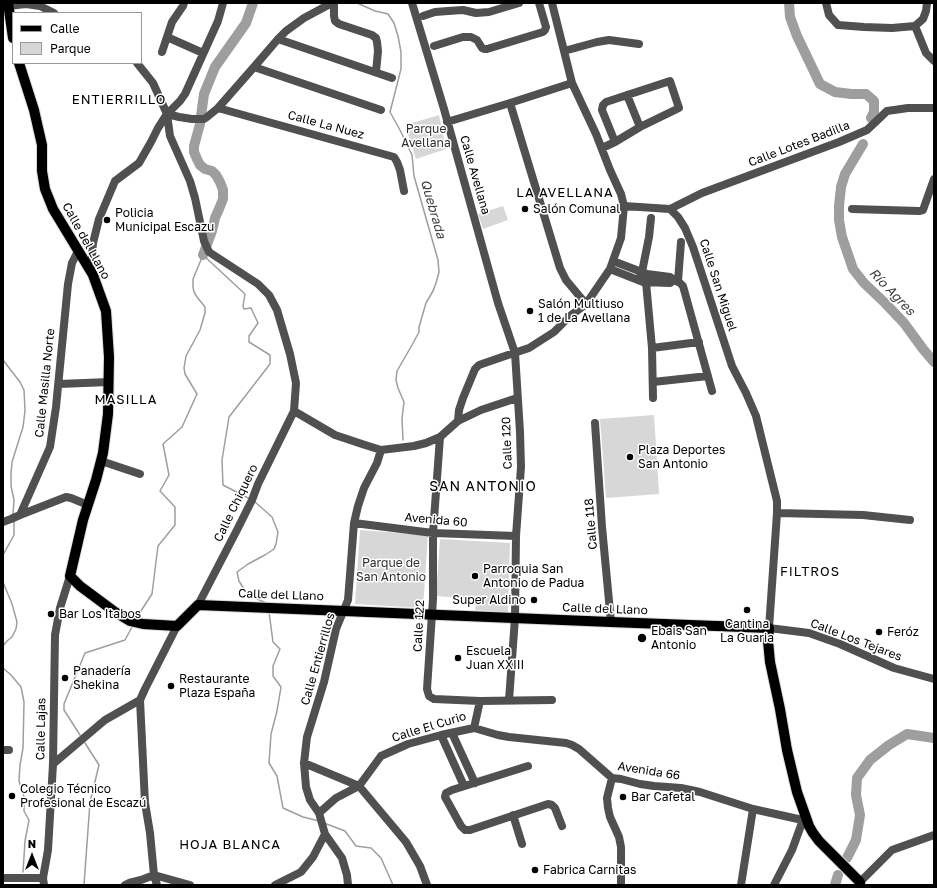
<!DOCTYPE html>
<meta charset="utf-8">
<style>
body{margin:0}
#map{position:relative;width:937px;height:888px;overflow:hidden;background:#fff;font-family:"Golos Text",sans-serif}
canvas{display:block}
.frame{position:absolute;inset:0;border:4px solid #000;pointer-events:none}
.legend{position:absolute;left:12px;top:12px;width:130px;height:52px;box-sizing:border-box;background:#fff;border:1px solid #999;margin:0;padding:5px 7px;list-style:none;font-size:12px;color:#000}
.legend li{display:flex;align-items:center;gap:8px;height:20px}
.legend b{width:20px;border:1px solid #999}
.north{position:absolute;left:12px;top:836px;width:40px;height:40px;-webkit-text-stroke:3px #fff;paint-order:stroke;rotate:0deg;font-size:11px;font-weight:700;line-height:16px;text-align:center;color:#000}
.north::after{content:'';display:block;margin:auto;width:14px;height:18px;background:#000;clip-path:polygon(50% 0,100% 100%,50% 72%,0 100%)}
</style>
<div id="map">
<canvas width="937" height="888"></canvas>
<div class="frame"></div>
<ul class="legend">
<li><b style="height:5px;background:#000"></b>Calle</li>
<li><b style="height:11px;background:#d7d7d7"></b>Parque</li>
</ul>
<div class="north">N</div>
</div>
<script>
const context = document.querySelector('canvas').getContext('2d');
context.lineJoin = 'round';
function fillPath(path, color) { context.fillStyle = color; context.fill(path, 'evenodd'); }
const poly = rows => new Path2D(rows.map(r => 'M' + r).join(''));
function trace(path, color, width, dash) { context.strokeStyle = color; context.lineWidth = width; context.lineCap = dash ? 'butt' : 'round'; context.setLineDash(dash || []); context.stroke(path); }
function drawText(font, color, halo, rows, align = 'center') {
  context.font = font + ' "Golos Text",sans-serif'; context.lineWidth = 3; context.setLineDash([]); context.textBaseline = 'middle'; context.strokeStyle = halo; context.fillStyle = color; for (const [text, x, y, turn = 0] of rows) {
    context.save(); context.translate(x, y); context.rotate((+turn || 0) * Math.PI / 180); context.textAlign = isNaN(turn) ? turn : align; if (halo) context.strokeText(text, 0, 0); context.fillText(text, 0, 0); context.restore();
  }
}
const green = poly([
 [439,115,446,149,416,159,405,125],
 [503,206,508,220,483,229,478,214],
 [654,415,659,494,606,498,600,419],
 [360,530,428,535,423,608,355,604],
 [440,539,510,543,508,613,475,610,476,599,436,596]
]);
const stream = poly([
 [357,3,375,11,388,14,394,23,398,36,401,52,401,69,390,112,400,130,412,155,414,176,438,260,439,272,436,283,433,291,426,303,419,327,419,332,412,345,397,371,396,380,398,388,404,402,402,419,403,440],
 [3,360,20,382,24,390,25,411,23,427,12,462,11,473,11,486,14,500,13,514],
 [255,502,272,517,278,532,276,544,274,549,265,555,248,564,237,572,239,581,247,594,266,603],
 [3,555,14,535,14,522],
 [3,582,12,604,17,622,16,629,12,637,7,641,3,646],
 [269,612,273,642,280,649,273,666,273,676,281,687,277,711,271,734,269,763,277,776,283,808,303,817,319,821],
 [137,617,152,594,158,546,175,525,175,507,160,491,169,475,163,444,182,427,197,394,185,374,184,368,186,356,200,330,205,313,205,307,197,297,194,292,193,287,193,279,203,255,245,294,243,306,244,309,251,308,258,323,249,336,249,342,270,355,270,364,229,417,222,460,223,485,250,499],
 [3,668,11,675,21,687,24,702,23,748,20,765,19,781,24,797,24,811,29,820,25,841,23,872],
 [80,735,64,710,64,704,85,653,125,640,132,627],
 [324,823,345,831,356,846,371,848,381,858,393,885],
 [84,885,90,802,99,765,85,743]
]);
const river = poly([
 [789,3,790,17,797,36,820,84,835,92,851,94,866,94,874,101,874,112,871,118],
 [201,116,204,94,215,67,246,23,253,3],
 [200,124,194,146,194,152,197,159,200,165,205,169,212,171,216,175,220,182,223,190,223,199,219,209,215,218,212,231,203,255],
 [863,144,845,174,841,187,839,206,839,220,842,237,853,269,864,283,885,303,904,323,923,349,934,362],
 [847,858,856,840,860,815,856,795,857,778,870,760,889,745,907,734,934,738],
 [835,885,838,875]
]);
const minor = poly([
 [334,3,334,16,335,21,339,24,372,35,376,38,377,42,378,51,376,72],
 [412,3,444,109,498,303,515,353,520,432,521,467,516,536,515,618,509,700],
 [826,3,829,15,838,25,864,27,892,28,915,26],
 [8,6,26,4,40,6,54,13],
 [423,16,435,12,448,11,463,10,476,13,489,12,519,3],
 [915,26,926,53,934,61],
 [915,26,923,19,926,11,927,3],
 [167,37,203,53],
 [278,39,392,78],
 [434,46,463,37,471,37,477,40,482,48,484,49,487,49,543,32,545,30,546,27,539,3],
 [564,51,597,42,609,40,639,44],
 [162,52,172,22,183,6,184,3],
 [137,63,153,83,167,114,170,136,190,181,195,198,204,241,209,252,258,284,269,295,277,310,290,354,296,383,294,411,258,484,252,500,238,528,198,605],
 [254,67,381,110],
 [627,95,640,127],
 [510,103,560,268,566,280,586,304],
 [218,108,394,157,397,162,400,170,404,191],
 [167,114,179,117,192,119,204,119,207,117,218,108,254,67,278,39,286,31,304,18,332,3],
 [447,122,510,103,572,83],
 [602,148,615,142,640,127,679,108,670,81,606,102,603,105,602,110,615,142],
 [624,206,670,209,678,217,685,228,693,247,732,366,746,393,756,416,777,501,777,513,769,628,809,633,840,644,894,668,934,679],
 [670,209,702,193,839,142,867,130,887,111,908,108,934,108],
 [852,209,919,211,923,210,934,179],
 [613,261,647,274,670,277,674,280,680,283,683,286,712,391],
 [610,269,643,282,670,283,674,280],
 [92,274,92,256,93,243,99,219,115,181,139,163,151,142,158,128,167,114,180,101,185,94,218,21,223,3],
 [647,274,648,278,646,282,652,348,653,398],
 [640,276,642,272,649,237,651,218],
 [678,281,681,242],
 [652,348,699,342],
 [653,382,708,376],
 [59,384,109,382],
 [294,411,335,435,362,444,381,450,377,463,364,488,358,506,354,523,348,600,336,629,324,682,307,737,304,763,306,787,310,800,319,813,325,834,342,858,347,875,348,885],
 [458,421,459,410,463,398,475,369,479,365,508,355,529,348,554,332,570,316,586,304,610,269,621,238,624,206,621,194,610,170,596,134,572,83,552,3],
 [595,423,602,527,611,622],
 [440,437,433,533,433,599,427,689,429,696,434,699,480,701,552,700],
 [381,450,414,446,426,443,440,437,458,421,481,410,517,398],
 [101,461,140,474],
 [777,513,863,515,910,520],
 [20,515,50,447,56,407,68,284,72,263,78,251],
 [3,522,11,519,20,515,66,497,71,498,88,505],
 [354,523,433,533,516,536],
 [474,728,498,735,509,737,566,743,572,745,579,749,612,778,621,779,640,784,654,786,681,788,700,792,753,809,807,821],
 [452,733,475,783],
 [441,735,464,786],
 [3,750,9,750],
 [304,763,359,786,406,842,420,866,427,885],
 [53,764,105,720,140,700],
 [528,766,452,790,446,793,445,797,461,826,465,830,470,830,548,804,552,805,555,808,562,826],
 [612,778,607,798,608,808,610,817,619,837,621,847,621,885],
 [319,813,336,798,359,786,381,756,408,744,441,735,474,728,480,701],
 [513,815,522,844],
 [154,875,190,885],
 [3,878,43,878],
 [860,882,892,850,934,835],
 [44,885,43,878,48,850,53,764,55,635,60,608,70,576],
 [125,885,129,883,141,880,154,875],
 [157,885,154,875,150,833,145,803,140,700,145,689,177,626],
 [275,885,301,872,313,857,325,834],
 [741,885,753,809],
 [774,885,792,850,803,820]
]);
const major = poly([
 [8,3,13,38],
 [19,63,34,110,42,145,42,171,45,189,53,209,93,275,106,311,109,357,108,414,103,453,96,480,83,520,70,576,80,586,115,612,130,621,143,624,177,626,198,605,611,622,769,628,768,641,770,662,780,709,787,750,797,792,809,826,813,833,819,841,860,882,860,885]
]);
const markers = [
 [525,209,4,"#000"],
 [107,220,4,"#000"],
 [530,311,4,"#000"],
 [630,457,4,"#000"],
 [475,576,4,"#000"],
 [534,600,4,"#000"],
 [747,610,4,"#000"],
 [51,614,4,"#000"],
 [879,632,4,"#000"],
 [642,638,5,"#000"],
 [458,658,4,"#000"],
 [65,678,4,"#000"],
 [171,686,4,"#000"],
 [12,796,4,"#000"],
 [623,797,4,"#000"],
 [535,870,4,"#000"]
];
const streetNames = [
 ["Calle La Nuez",326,125,15],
 ["Calle Lotes Badilla",799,144,-21],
 ["Calle Avellana",475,175,74],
 ["Calle del Llano",86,241,61],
 ["Calle San Miguel",718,285,72],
 ["Calle Masilla Norte",45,383,-84],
 ["Calle 120",507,443,-92],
 ["Calle Chiquero",236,503,-64],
 ["Avenida 60",436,520,5],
 ["Calle 118",591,524,-95],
 ["Calle del Llano",281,595,2],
 ["Calle del Llano",605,609,2],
 ["Calle 122",419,626,-87],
 ["Calle Los Tejares",856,640,21],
 ["Calle Entierrillos",318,659,-74],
 ["Calle El Curio",429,727,-17],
 ["Calle Lajas",41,729,-89],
 ["Avenida 66",649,771,9]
];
const parkNames = [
 ["Parque",426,129],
 ["Avellana",426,143],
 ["Parque de",391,563],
 ["San Antonio",391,577]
];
const poiNames = [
 ["Salón Comunal",533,209],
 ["Policia",115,213],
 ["Municipal Escazu",115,227],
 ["Salón Multiuso",538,304],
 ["1 de La Avellana",538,318],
 ["Plaza Deportes",638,450],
 ["San Antonio",638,464],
 ["Parroquia San",483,569],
 ["Antonio de Padua",483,583],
 ["Super Aldino",526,600,"right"],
 ["Bar Los Itabos",59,614],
 ["Cantina",747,624,"center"],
 ["La Guaria",747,638,"center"],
 ["Ebais San",651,631],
 ["Antonio",651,645],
 ["Feróz",887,632],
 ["Escuela",466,651],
 ["Juan XXIII",466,665],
 ["Panadería",73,671],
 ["Shekina",73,685],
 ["Restaurante",179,679],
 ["Plaza España",179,693],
 ["Colegio Técnico",20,789],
 ["Profesional de Escazú",20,803],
 ["Bar Cafetal",631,797],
 ["Fabrica Carnitas",543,870]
];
const neighbourhoodNames = [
 ["ENTIERRILLO",119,100],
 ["LA AVELLANA",565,193],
 ["MASILLA",126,400],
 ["FILTROS",810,572],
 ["HOJA BLANCA",230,845]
];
const waterNames = [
 ["Quebrada",433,209,74],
 ["Río Agres",892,292,46]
];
const quarterNames = [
 ["SAN ANTONIO",483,487]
];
fillPath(green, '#d7d7d7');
trace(stream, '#9e9e9e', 1.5);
trace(river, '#9e9e9e', 10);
trace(major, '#dbdbdb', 12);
trace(minor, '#505050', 8);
trace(major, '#000', 10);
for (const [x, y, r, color] of markers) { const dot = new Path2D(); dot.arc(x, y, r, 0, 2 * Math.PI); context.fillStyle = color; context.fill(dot); trace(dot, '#fff', 1.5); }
drawText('12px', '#000', '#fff', streetNames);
drawText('12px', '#2e2e2e', '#fff', parkNames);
drawText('12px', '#000', '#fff', poiNames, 'left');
context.letterSpacing = '1px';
drawText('13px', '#000', '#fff', neighbourhoodNames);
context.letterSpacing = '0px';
drawText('italic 13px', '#3f3f3f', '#fff', waterNames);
context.letterSpacing = '1px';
drawText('14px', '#000', '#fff', quarterNames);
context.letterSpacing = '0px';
</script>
